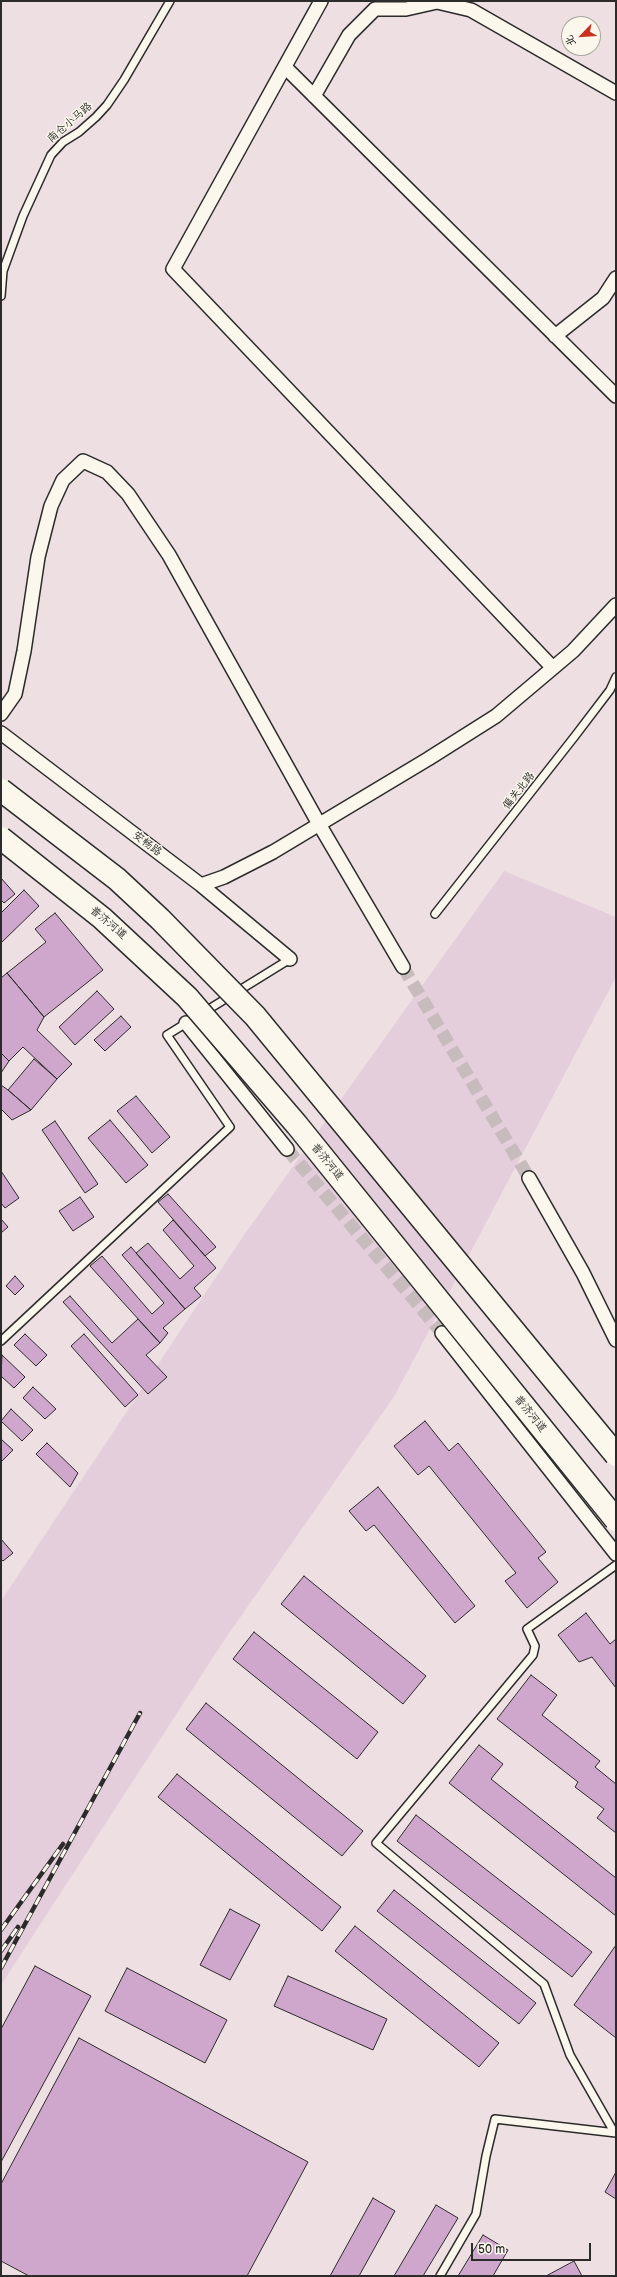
<!DOCTYPE html>
<meta charset="utf-8">
<style>
body{margin:0}
#map{position:relative;width:617px;height:2277px;overflow:hidden;background:#eedfe2;font-family:"Balsamiq Sans","LXGW WenKai TC",sans-serif}
canvas{display:block}
.frame{position:absolute;inset:0;border:2px solid #2b2b2b;pointer-events:none}
.north{position:absolute;left:561px;top:16px;width:40px;height:40px;box-sizing:border-box;background:#fbf7ec;border:1px solid #a8a59f;border-radius:50%;rotate:245deg;font-size:11px;font-weight:700;line-height:16px;text-align:center;color:#2b2b2b}
.north::after{content:'';display:block;margin:auto;width:14px;height:18px;background:#c8321e;clip-path:polygon(50% 0,100% 100%,50% 72%,0 100%)}
.scale{position:absolute;left:471px;top:2243px;width:120px;height:18px;box-sizing:border-box;border:2px solid #2b2b2b;border-top:0;padding-left:5px;font-size:12px;line-height:14px;white-space:nowrap;color:#2b2b2b;-webkit-text-stroke:3px #fbf7ec;paint-order:stroke}
</style>
<div id="map">
<canvas width="617" height="2277"></canvas>
<div class="frame"></div>
<div class="north">北</div>
<div class="scale">50 m</div>
</div>
<script>
const context = document.querySelector('canvas').getContext('2d');
context.lineJoin = 'round';
function fillPath(path, color) { context.fillStyle = color; context.fill(path, 'evenodd'); }
const poly = rows => new Path2D(rows.map(r => 'M' + r).join(''));
function trace(path, color, width, dash) { context.strokeStyle = color; context.lineWidth = width; context.lineCap = dash ? 'butt' : 'round'; context.setLineDash(dash || []); context.stroke(path); }
function drawText(font, color, halo, rows, align = 'center') {
  context.font = font + ' "Balsamiq Sans","LXGW WenKai TC",sans-serif'; context.lineWidth = 3; context.setLineDash([]); context.textBaseline = 'middle'; context.strokeStyle = halo; context.fillStyle = color; for (const [text, x, y, turn = 0] of rows) {
    context.save(); context.translate(x, y); context.rotate((+turn || 0) * Math.PI / 180); context.textAlign = isNaN(turn) ? turn : align; if (halo) context.strokeText(text, 0, 0); context.fillText(text, 0, 0); context.restore();
  }
}
const built = poly([
 [504,871,616,917,616,977,395,1395,223,1642,1,1985,1,1601,244,1235]
]);
const building = poly([
 [1,878,15,894,4,903,1,900,1,878],
 [24,890,39,906,1,943,1,913,24,890],
 [55,913,103,970,44,1017,7,973,46,942,35,929,55,913],
 [7,973,44,1017,37,1030,72,1064,57,1079,23,1047,9,1061,1,1053,1,978,7,973],
 [97,991,114,1009,75,1045,59,1027,97,991],
 [121,1016,131,1027,105,1051,94,1040,121,1016],
 [1,1053,9,1061,1,1073,1,1053],
 [34,1059,57,1079,31,1110,8,1090,34,1059],
 [1,1085,8,1090,31,1110,12,1120,1,1109,1,1085],
 [136,1096,170,1137,152,1153,117,1111,136,1096],
 [110,1120,148,1165,126,1183,88,1138,110,1120],
 [55,1121,98,1184,85,1193,42,1130,55,1121],
 [1,1171,19,1198,5,1208,1,1203,1,1171],
 [168,1194,216,1247,205,1256,158,1202,168,1194],
 [80,1197,94,1217,73,1231,59,1211,80,1197],
 [1,1219,8,1227,1,1233,1,1219],
 [173,1220,216,1268,194,1288,201,1296,185,1309,136,1253,148,1243,180,1279,194,1266,163,1230,173,1220],
 [131,1247,185,1309,163,1328,168,1333,160,1343,90,1266,102,1256,152,1314,164,1303,122,1255,131,1247],
 [15,1276,24,1286,15,1295,6,1286,15,1276],
 [70,1296,112,1343,138,1319,160,1343,146,1355,167,1377,148,1394,63,1302,70,1296],
 [25,1334,47,1355,36,1366,14,1345,25,1334],
 [84,1334,138,1395,125,1407,71,1346,84,1334],
 [2,1355,25,1377,14,1388,1,1376,2,1355],
 [33,1387,56,1409,45,1419,23,1398,33,1387],
 [11,1409,33,1430,22,1441,1,1421,11,1409],
 [425,1421,449,1451,458,1443,546,1552,538,1558,558,1582,527,1608,505,1581,516,1573,429,1466,418,1475,394,1446,425,1421],
 [1,1439,13,1450,2,1461,1,1460,1,1439],
 [47,1443,78,1473,70,1487,36,1454,47,1443],
 [378,1487,475,1606,455,1623,374,1525,366,1531,349,1511,378,1487],
 [1,1539,13,1553,3,1561,1,1559,1,1539],
 [304,1576,426,1676,403,1704,281,1604,304,1576],
 [586,1613,610,1644,616,1639,616,1688,592,1657,579,1662,558,1635,586,1613],
 [254,1632,378,1732,357,1759,233,1659,254,1632],
 [531,1675,557,1695,542,1715,600,1761,595,1767,616,1784,616,1833,597,1818,604,1809,575,1787,578,1782,497,1719,531,1675],
 [206,1703,363,1831,342,1856,186,1729,206,1703],
 [479,1745,503,1764,491,1779,616,1878,616,1916,449,1783,479,1745],
 [177,1774,341,1907,322,1931,158,1797,177,1774],
 [416,1815,592,1952,572,1977,397,1841,416,1815],
 [394,1890,536,2003,519,2024,377,1911,394,1890],
 [230,1909,260,1925,230,1980,200,1965,230,1909],
 [355,1926,499,2043,479,2067,335,1951,355,1926],
 [616,1945,616,2038,574,2005,616,1945],
 [35,1966,91,1996,1,2162,1,2029,35,1966],
 [127,1968,227,2020,205,2063,105,2011,127,1968],
 [288,1976,387,2019,373,2050,274,2006,288,1976],
 [79,2038,308,2162,247,2276,29,2276,1,2261,1,2184,79,2038],
 [616,2172,616,2199,605,2192,616,2172],
 [373,2198,395,2211,359,2276,330,2276,373,2198],
 [436,2205,458,2218,423,2276,394,2276,436,2205],
 [483,2235,508,2250,493,2276,458,2276,483,2235],
 [574,2261,582,2276,546,2276,574,2261]
]);
const streetTunnel = poly([
 [403,967,529,1178],
 [287,1149,442,1333]
]);
const lane = poly([
 [1,296,3,271,23,216,51,155,63,142,79,132,96,117,107,105,124,80,170,1],
 [435,914,575,736,610,690,616,677],
 [1,1341,230,1127,167,1035,290,959],
 [614,2132,570,2055,544,1984,376,1843,533,1655,535,1646,527,1629,616,1565],
 [440,2276,476,2214,486,2156,495,2119,616,2133]
]);
const street = poly([
 [321,1,173,269,553,668],
 [285,67,616,396],
 [314,96,349,35,375,9,406,9,437,2,471,10,616,93],
 [555,336,603,298,616,278],
 [1,714,15,694,24,651,38,557,51,506,63,480,83,461,107,472,128,494,169,555,319,824,403,967],
 [1,733,201,885,290,959],
 [201,885,224,877,273,852,428,759,496,716,573,651,616,605],
 [186,1023,287,1149],
 [529,1178,583,1273,616,1340],
 [442,1333,616,1554]
]);
const rail = poly([
 [1,1930,63,1844],
 [1,1951,18,1927],
 [1,1968,140,1713]
]);
const highwayBridge = poly([
 [1,790,117,879,160,919,255,1016,616,1455],
 [1,838,102,918,187,997,297,1125,616,1520]
]);
const streetNames = [
 ["南仓小马路",70,123,-41],
 ["偏关北路",519,791,-52],
 ["安畅路",147,844,37],
 ["普济河道",108,923,40],
 ["普济河道",327,1162,51],
 ["普济河道",530,1414,51]
];
fillPath(built, '#e5cedb');
fillPath(building, '#cfa6cc');
trace(building, '#2b2b2b', 1);
trace(streetTunnel, '#c7bbbd', 13, [13, 6]);
trace(lane, '#2b2b2b', 10);
trace(street, '#2b2b2b', 16);
trace(lane, '#fbf7ec', 7);
trace(street, '#fbf7ec', 13);
trace(rail, '#2b2b2b', 4.5);
trace(rail, '#fbf7ec', 3, [9]);
trace(highwayBridge, '#2b2b2b', 25, []);
trace(highwayBridge, '#fbf7ec', 22);
drawText('11px', '#2b2b2b', '#fbf7ec', streetNames);
</script>
